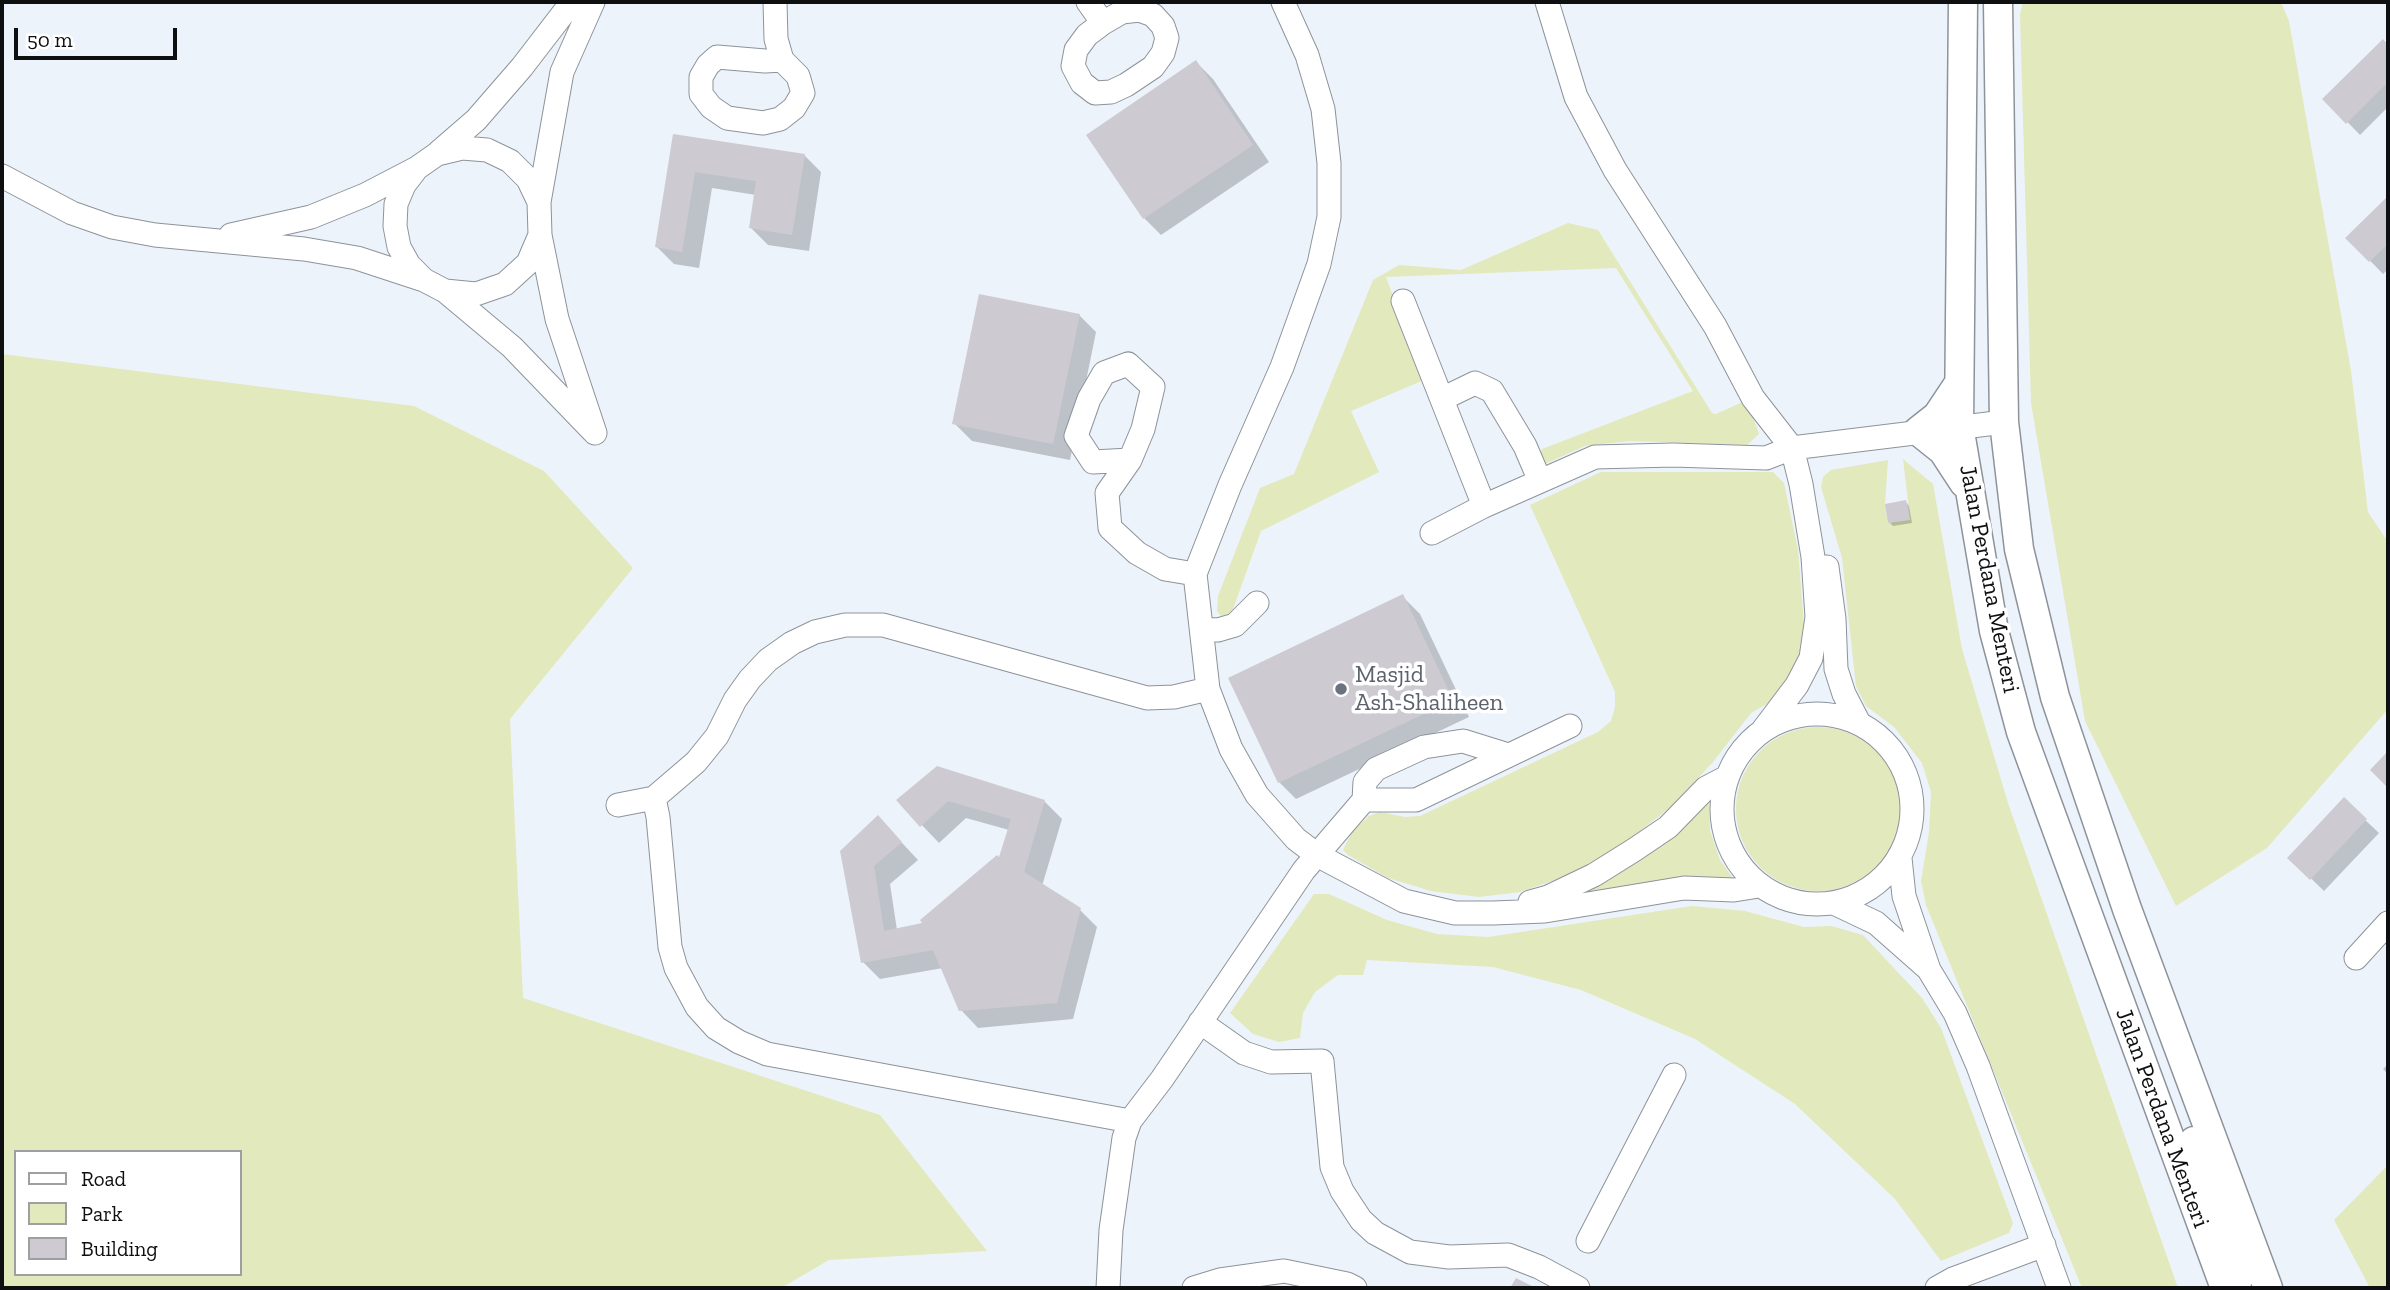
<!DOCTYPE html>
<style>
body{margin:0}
#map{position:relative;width:2390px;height:1290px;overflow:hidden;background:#edf3fb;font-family:"Zilla Slab",serif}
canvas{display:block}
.frame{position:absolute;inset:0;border:4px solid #0d0f11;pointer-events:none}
.legend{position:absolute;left:14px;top:1150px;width:228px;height:126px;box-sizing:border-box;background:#fff;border:2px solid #9e9fa0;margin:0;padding:9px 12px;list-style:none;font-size:21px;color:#0d0f11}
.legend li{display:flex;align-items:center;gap:14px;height:35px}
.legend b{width:35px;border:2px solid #9e9fa0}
.scale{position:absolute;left:14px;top:28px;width:163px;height:32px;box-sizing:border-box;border:4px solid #0d0f11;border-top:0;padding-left:9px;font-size:21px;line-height:24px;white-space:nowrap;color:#0d0f11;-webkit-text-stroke:5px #fff;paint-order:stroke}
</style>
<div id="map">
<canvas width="2390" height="1290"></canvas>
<div class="frame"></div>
<ul class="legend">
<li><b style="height:9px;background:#fff"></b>Road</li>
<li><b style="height:19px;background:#e2e9bc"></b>Park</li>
<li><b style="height:19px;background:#cecad2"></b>Building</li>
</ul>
<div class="scale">50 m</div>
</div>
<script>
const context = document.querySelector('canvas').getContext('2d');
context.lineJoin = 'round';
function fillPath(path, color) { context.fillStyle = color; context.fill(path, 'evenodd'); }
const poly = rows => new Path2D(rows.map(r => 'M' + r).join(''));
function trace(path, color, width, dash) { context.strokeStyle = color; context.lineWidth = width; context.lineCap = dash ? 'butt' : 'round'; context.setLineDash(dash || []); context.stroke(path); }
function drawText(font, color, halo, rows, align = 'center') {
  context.font = font + ' "Zilla Slab",serif'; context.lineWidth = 7; context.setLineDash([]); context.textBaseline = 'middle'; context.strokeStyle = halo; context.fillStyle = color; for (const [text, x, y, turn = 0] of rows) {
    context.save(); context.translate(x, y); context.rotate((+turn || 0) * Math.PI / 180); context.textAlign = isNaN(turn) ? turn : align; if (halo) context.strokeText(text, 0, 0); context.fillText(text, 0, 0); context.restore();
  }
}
const green = poly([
 [2023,2,2281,2,2289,21,2351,371,2368,512,2388,542,2388,709,2267,848,2176,906,2085,721,2031,403,2020,14],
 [1568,223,1598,230,1712,413,1716,414,1747,400,1759,434,1747,445,1630,441,1585,446,1545,464,1539,457,1542,449,1693,391,1616,268,1386,277,1424,380,1351,411,1379,472,1261,531,1232,612,1221,616,1217,611,1218,596,1260,488,1294,474,1373,280,1399,265,1461,270],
 [2,354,414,406,544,471,633,568,510,719,523,998,880,1115,987,1251,829,1260,781,1288,2,1288],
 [16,1152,240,1152,240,1274,16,1274],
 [1903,459,1933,484,1962,649,2008,803,2178,1288,2082,1288,1926,905,1921,881,1929,832,1931,792,1922,763,1894,727,1866,706,1856,686,1842,558,1821,487,1823,477,1831,470,1888,460,1885,504,1888,523,1910,519],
 [1601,472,1773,472,1784,483,1798,550,1804,624,1799,657,1784,688,1772,701,1751,713,1713,762,1671,807,1623,844,1569,875,1520,892,1479,897,1431,891,1388,878,1348,855,1343,850,1352,832,1369,816,1380,812,1405,817,1420,816,1598,732,1611,721,1615,707,1615,692,1530,505],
 '1736 809a82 82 0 1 1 164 0a82 82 0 1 1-164 0Z',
 [1709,801,1710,831,1720,860,1735,881,1689,878,1586,893,1658,846],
 [1314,894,1329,894,1387,920,1437,934,1488,937,1692,906,1745,911,1804,927,1831,926,1863,935,1922,998,1941,1028,2013,1223,2009,1233,1941,1261,1895,1199,1795,1104,1695,1039,1581,990,1493,967,1367,960,1363,975,1338,975,1315,992,1303,1013,1300,1038,1279,1042,1253,1034,1230,1013],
 [2388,1165,2388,1288,2370,1288,2334,1220]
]);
const shadow = poly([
 [2383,42,2388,47,2388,107,2360,135,2325,99],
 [1196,62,1213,79,1269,162,1161,235,1144,218],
 [674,136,804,155,821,172,809,251,768,245,751,228,756,195,712,188,699,268,674,264,657,247],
 [2388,198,2388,269,2383,274,2348,238],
 [1079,315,1096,332,1070,460,972,441,954,423],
 [1906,502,1909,506,1912,523,1893,526,1890,523],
 [1403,597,1420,614,1469,717,1296,799,1279,782],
 [937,768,1045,802,1062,819,1042,886,1080,910,1097,927,1073,1019,978,1028,961,1010,943,968,880,979,863,962,878,817,918,860,890,884,897,930,925,925,1000,859,1009,830,966,818,939,843,899,801],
 [2344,800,2379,833,2324,891,2290,858],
 [2388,1064,2388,1074,2383,1069]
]);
const building = poly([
 [2383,39,2388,45,2388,82,2346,124,2322,99],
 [1196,60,1253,145,1143,219,1086,135],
 [673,134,805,154,792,235,749,228,756,181,695,172,682,252,655,247],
 [2388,196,2388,244,2369,262,2345,238],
 [979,294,1080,314,1053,444,952,424],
 [1906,500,1910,520,1888,523,1885,504],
 [1403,594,1453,700,1278,783,1228,678],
 [2388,751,2388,788,2370,770],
 [937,766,1045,800,1024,872,1081,908,1057,1003,959,1011,933,950,861,963,840,851,878,815,902,842,874,866,884,931,922,923,920,920,997,855,999,857,1011,819,948,801,920,827,896,800],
 [2344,797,2367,819,2310,880,2287,858],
 [1516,1278,1536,1288,1510,1288]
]);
const minor = poly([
 [775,2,776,39,782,60,798,76,803,93,794,108,780,119,763,123,727,118,711,107,701,94,701,77,708,65,717,57,765,61,782,60],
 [1088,2,1103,23],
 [1283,2,1307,55,1323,109,1329,163,1329,217,1319,264,1282,367,1230,485,1195,574,1208,689,1231,749,1257,795,1296,839,1317,855,1404,901,1455,913,1493,913,1545,911,1684,888,1734,890,1759,886],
 [1547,2,1576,97,1615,170,1715,326,1753,398,1792,448,1801,484,1813,557,1817,617,1811,658,1797,685,1763,730],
 [1139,10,1153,15,1163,26,1167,38,1163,53,1153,67,1126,85,1111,92,1095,93,1082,83,1073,66,1076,50,1087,35,1103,23,1122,12,1139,10],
 [439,152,476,120,522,67,572,2],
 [2,176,72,213,112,227,155,235,304,249,357,258,421,279],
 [539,202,562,72,593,2],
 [231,235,311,217,365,195,415,169],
 [540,235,528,263,505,284,476,294,445,291,424,280,409,265,399,247,395,226,396,204,404,185,417,168,437,154,462,148,487,150,510,161,528,179,539,202,540,235,557,319,595,433],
 [445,291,512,347,593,431],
 [1403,301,1484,506],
 [1442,399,1475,383,1492,391,1525,446,1540,481],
 [1130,460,1093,462,1076,436,1089,399,1104,373,1128,364,1153,387,1143,429,1130,460,1107,493,1110,528,1137,553,1165,569,1195,574],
 [1432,533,1484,506,1595,457,1673,455,1766,458,1792,448,2004,422],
 [1827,567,1834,619,1836,669,1844,694,1859,723],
 [1202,629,1218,630,1235,625,1257,603],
 '1722 809a95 95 0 1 1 190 0a95 95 0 1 1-190 0Z',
 [1364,800,1365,782,1376,769,1424,747,1463,741,1508,755],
 [618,805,654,798],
 [1900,858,1904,896,1929,970,1955,1013,1978,1066,2059,1288],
 [1530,902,1548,897,1594,875,1634,850,1668,827,1706,788,1727,777],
 [1836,904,1876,923,1927,968],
 [2356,958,2388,923],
 [1200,1022,1244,1053,1271,1062,1322,1061,1332,1167,1342,1191,1361,1220,1375,1233,1410,1252,1449,1257,1508,1255,1539,1267,1578,1288],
 [1130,1121,767,1054,739,1042,716,1028,697,1007,676,968,670,947,658,817,654,798,696,762,717,736,735,700,750,679,768,660,792,643,815,632,845,625,883,625,1147,698,1174,697,1208,689],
 [1588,1241,1674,1075],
 [1108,1288,1111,1230,1124,1138,1130,1121,1162,1079,1304,870,1364,800,1416,800,1570,726],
 [1194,1288,1220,1280,1284,1271,1347,1284,1355,1288],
 [1937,1288,1953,1279,2044,1245]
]);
const major = poly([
 [1963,2,1959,426,1994,631,2021,732,2225,1288],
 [1998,2,2004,422,2019,549,2055,697,2127,909,2268,1288],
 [1959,383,1937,416,1918,431,1943,451,1964,483],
 [2194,1141,2241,1271,2235,1288]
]);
const markers = [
 [1341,689,7,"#6b7280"]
];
const streetNames = [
 ["Jalan Perdana Menteri",1989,579,79],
 ["Jalan Perdana Menteri",2162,1118,70]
];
const worshipNames = [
 ["Masjid",1355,675],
 ["Ash-Shaliheen",1355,703]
];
fillPath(green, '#e2e9bc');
fillPath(shadow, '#0003');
fillPath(building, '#cecad2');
trace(minor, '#8d939a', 25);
trace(major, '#8d939a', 31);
trace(minor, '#fff', 23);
trace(major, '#fff', 28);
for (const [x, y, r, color] of markers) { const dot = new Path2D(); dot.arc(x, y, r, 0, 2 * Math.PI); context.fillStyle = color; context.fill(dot); trace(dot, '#fff', 2.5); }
drawText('24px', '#0d0f11', '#fff', streetNames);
drawText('24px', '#5b616d', '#fff', worshipNames, 'left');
</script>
